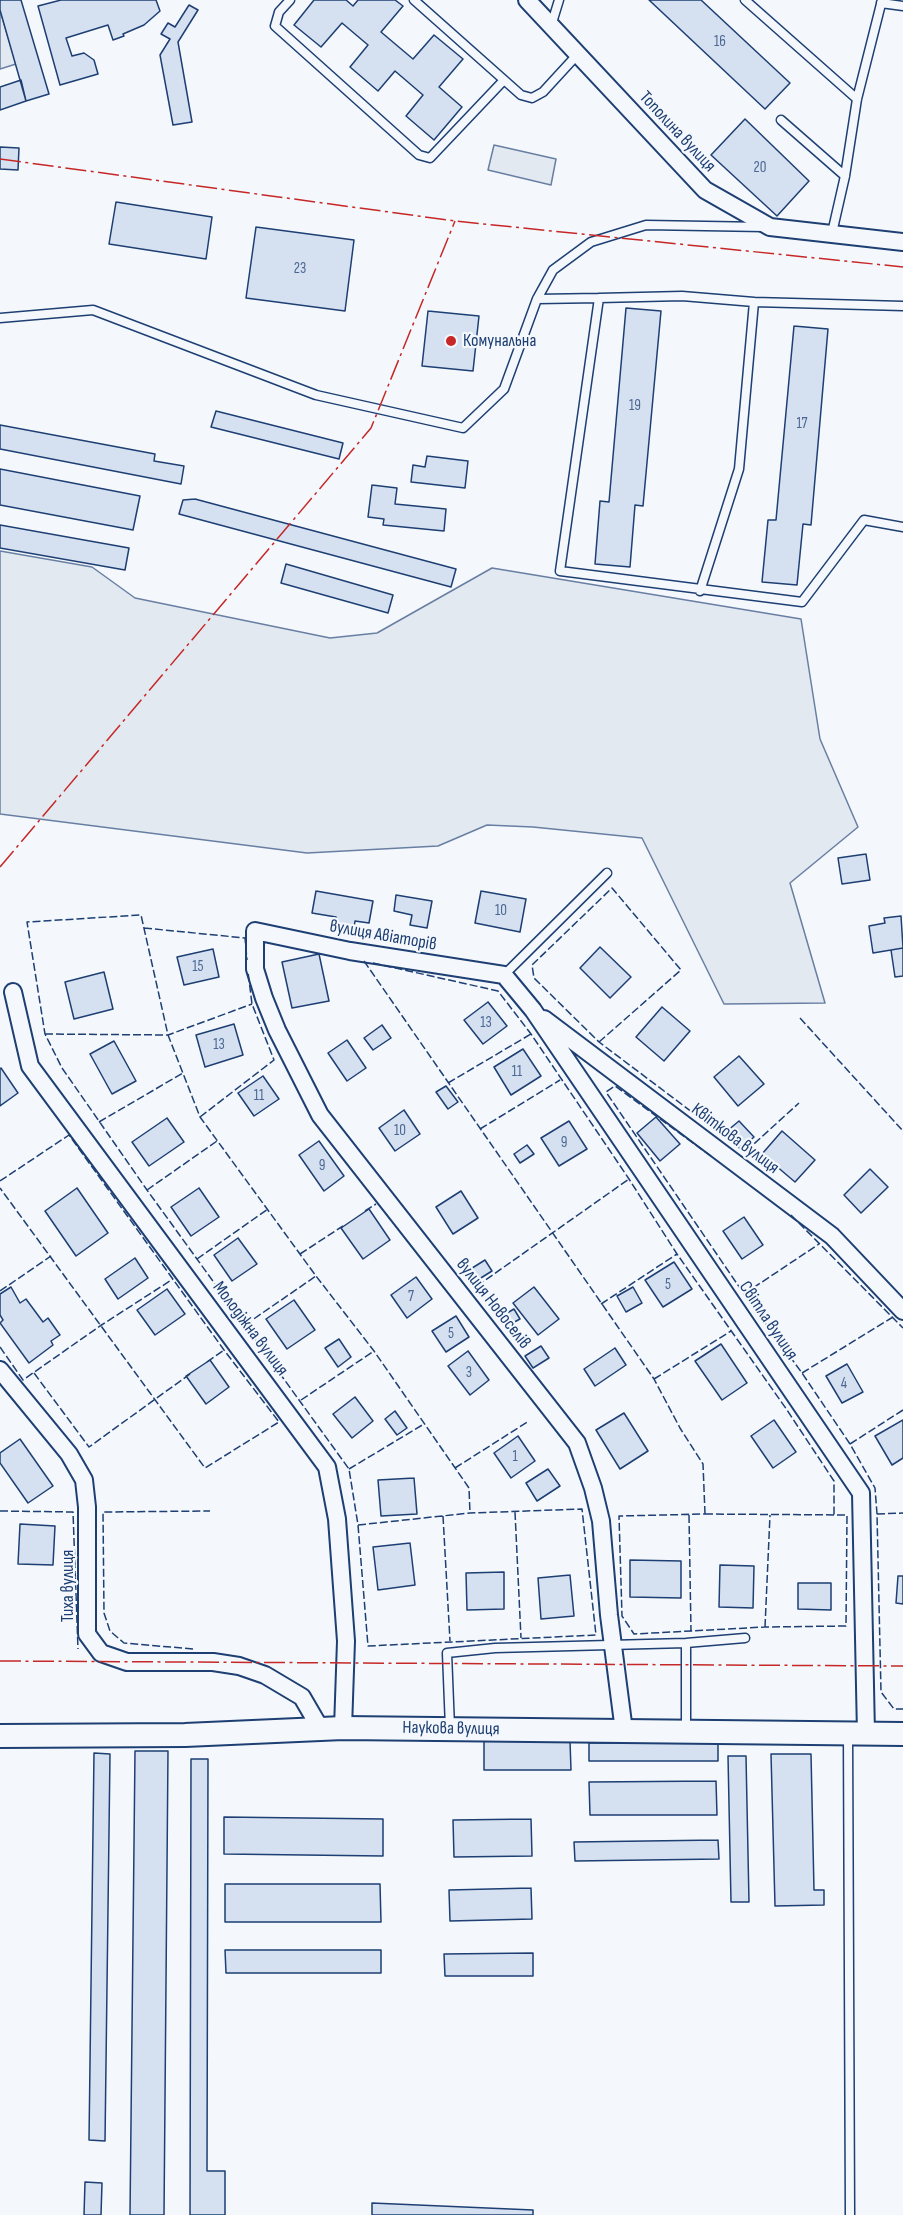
<!DOCTYPE html>
<meta charset="utf-8">
<style>
body{margin:0}
canvas{display:block;background:#f4f7fb}
</style>
<canvas width="903" height="2215"></canvas>
<script>
const context = document.querySelector('canvas').getContext('2d');
context.lineJoin = 'round';
function fillPath(path, color) { context.fillStyle = color; context.fill(path, 'evenodd'); }
const poly = rows => new Path2D(rows.map(r => 'M' + r).join(''));
function trace(path, color, width, dash) { context.strokeStyle = color; context.lineWidth = width; context.lineCap = dash ? 'butt' : 'round'; context.setLineDash(dash || []); context.stroke(path); }
function drawText(font, color, halo, rows, align = 'center') {
  context.font = font + ' "Sofia Sans Condensed",sans-serif'; context.lineWidth = 4.5; context.setLineDash([]); context.textBaseline = 'middle'; context.strokeStyle = halo; context.fillStyle = color; for (const [text, x, y, turn = 0] of rows) {
    context.save(); context.translate(x, y); context.rotate((+turn || 0) * Math.PI / 180); context.textAlign = isNaN(turn) ? turn : align; if (halo) context.strokeText(text, 0, 0); context.fillText(text, 0, 0); context.restore();
  }
}
const green = poly([
 [0,10,16,64,0,69,0,10],
 [494,145,556,159,551,185,488,170,494,145],
 [0,551,92,567,135,598,330,638,377,633,492,568,801,619,820,739,858,827,790,883,825,1003,724,1004,642,838,533,827,487,825,438,846,307,853,0,814,0,551]
]);
const building = poly([
 [0,0,21,0,49,94,26,101,0,10,0,0],
 [61,0,156,0,160,11,144,25,123,34,124,36,113,40,108,25,66,38,72,56,84,53,94,60,98,74,60,85,38,6,61,0],
 [314,0,346,0,353,6,358,0,395,0,403,6,381,32,413,59,434,35,463,59,439,87,462,107,434,140,406,116,423,95,395,71,378,91,350,67,368,45,342,23,321,47,294,25,314,0],
 [649,0,701,0,790,83,765,109,649,0],
 [189,5,198,10,178,42,192,122,173,125,160,55,170,39,161,34,168,23,175,27,189,5],
 [21,80,26,101,0,110,0,87,21,80],
 [745,119,809,181,777,216,711,155,745,119],
 [0,147,19,148,18,170,0,169,0,147],
 [116,202,212,217,206,259,109,244,116,202],
 [256,227,354,240,345,311,246,298,256,227],
 [626,308,661,311,643,506,635,505,630,567,595,564,600,501,609,502,626,308],
 [428,311,479,316,473,371,422,366,428,311],
 [794,326,828,329,811,525,803,524,797,585,762,582,768,520,776,520,794,326],
 [216,411,343,443,339,459,211,427,216,411],
 [0,425,155,454,154,461,184,466,181,484,0,449,0,425],
 [427,456,468,461,465,488,411,482,413,465,425,467,427,456],
 [0,469,140,496,133,530,0,505,0,469],
 [372,485,397,488,395,504,446,509,444,531,383,525,384,519,368,517,372,485],
 [195,499,456,569,451,587,179,514,183,500,195,499],
 [0,525,129,548,125,570,0,548,0,525],
 [286,564,393,595,388,613,281,583,286,564],
 [866,854,870,880,842,884,838,858,866,854],
 [316,891,373,901,369,923,355,921,353,935,333,931,336,917,312,913,316,891],
 [481,891,526,899,520,932,475,923,481,891],
 [396,895,432,901,427,928,410,925,412,915,394,911,396,895],
 [901,916,903,948,873,953,869,926,885,923,884,918,901,916],
 [600,947,631,977,610,998,580,968,600,947],
 [903,948,903,976,895,977,891,950,903,948],
 [213,949,219,977,184,985,177,957,213,949],
 [319,954,329,1001,292,1008,282,962,319,954],
 [104,972,113,1009,74,1019,65,982,104,972],
 [488,1002,507,1026,483,1044,464,1020,488,1002],
 [662,1007,690,1031,664,1061,636,1037,662,1007],
 [234,1024,243,1055,205,1067,196,1035,234,1024],
 [382,1025,391,1038,373,1050,364,1038,382,1025],
 [347,1040,366,1068,347,1081,328,1053,347,1040],
 [114,1041,136,1081,112,1094,90,1054,114,1041],
 [523,1049,541,1076,511,1095,494,1067,523,1049],
 [739,1056,764,1084,738,1106,714,1077,739,1056],
 [1,1068,18,1093,0,1106,0,1069,1,1068],
 [263,1076,279,1099,254,1116,238,1093,263,1076],
 [446,1086,458,1102,448,1109,436,1092,446,1086],
 [404,1110,420,1134,395,1151,379,1128,404,1110],
 [656,1117,680,1144,660,1161,637,1133,656,1117],
 [167,1118,184,1142,149,1166,132,1142,167,1118],
 [569,1121,587,1149,559,1166,541,1138,569,1121],
 [739,1121,754,1137,742,1148,727,1131,739,1121],
 [782,1131,815,1160,795,1182,762,1154,782,1131],
 [319,1141,344,1176,324,1191,299,1155,319,1141],
 [527,1145,534,1154,520,1163,514,1154,527,1145],
 [870,1169,888,1187,861,1213,844,1195,870,1169],
 [77,1188,108,1233,76,1256,45,1211,77,1188],
 [199,1188,219,1217,191,1236,171,1207,199,1188],
 [461,1191,478,1218,453,1234,436,1207,461,1191],
 [369,1209,390,1240,363,1259,341,1228,369,1209],
 [744,1217,763,1245,742,1259,723,1231,744,1217],
 [238,1238,257,1264,232,1281,214,1255,238,1238],
 [135,1258,148,1278,118,1299,105,1279,135,1258],
 [485,1260,492,1271,476,1281,469,1270,485,1260],
 [674,1262,692,1289,663,1307,645,1280,674,1262],
 [416,1277,432,1299,407,1318,391,1295,416,1277],
 [11,1287,20,1303,26,1299,43,1322,48,1318,60,1335,51,1341,53,1345,29,1363,0,1323,3,1320,0,1315,0,1294,11,1287],
 [534,1287,559,1319,538,1335,513,1303,534,1287],
 [633,1287,642,1303,626,1312,617,1296,633,1287],
 [167,1289,185,1314,155,1335,137,1310,167,1289],
 [294,1300,315,1330,287,1349,266,1319,294,1300],
 [514,1309,520,1319,505,1327,500,1317,514,1309],
 [456,1316,469,1337,446,1352,432,1331,456,1316],
 [339,1339,351,1357,338,1367,325,1348,339,1339],
 [721,1344,747,1383,722,1400,695,1361,721,1344],
 [541,1346,549,1358,533,1368,525,1356,541,1346],
 [615,1348,626,1365,595,1386,584,1369,615,1348],
 [468,1351,489,1380,470,1395,448,1366,468,1351],
 [210,1360,229,1387,206,1404,186,1376,210,1360],
 [847,1364,863,1392,842,1403,826,1376,847,1364],
 [355,1397,373,1421,352,1438,333,1414,355,1397],
 [395,1411,407,1428,397,1435,385,1419,395,1411],
 [624,1413,648,1451,620,1469,596,1430,624,1413],
 [774,1420,796,1452,773,1468,751,1436,774,1420],
 [903,1420,903,1458,892,1465,875,1436,903,1420],
 [518,1436,535,1461,511,1478,494,1453,518,1436],
 [20,1439,53,1486,28,1503,0,1463,0,1453,20,1439],
 [548,1469,560,1486,537,1501,526,1483,548,1469],
 [414,1478,417,1514,381,1516,378,1480,414,1478],
 [20,1524,55,1526,53,1565,18,1564,20,1524],
 [410,1543,415,1585,378,1590,373,1547,410,1543],
 [630,1560,681,1561,681,1598,630,1597,630,1560],
 [720,1565,754,1566,753,1608,719,1607,720,1565],
 [504,1572,504,1609,467,1610,466,1573,504,1572],
 [570,1575,574,1616,541,1619,538,1578,570,1575],
 [898,1576,903,1576,903,1604,896,1603,898,1576],
 [798,1583,831,1583,831,1610,798,1609,798,1583],
 [484,1741,570,1741,571,1770,484,1770,484,1741],
 [589,1743,718,1743,718,1761,589,1761,589,1743],
 [135,1751,168,1751,164,2215,130,2215,135,1751],
 [94,1753,110,1754,105,2141,89,2140,94,1753],
 [771,1754,811,1754,814,1890,824,1890,824,1905,775,1906,771,1754],
 [728,1756,746,1756,749,1902,731,1902,728,1756],
 [191,1759,208,1759,207,2171,225,2171,225,2215,190,2215,191,1759],
 [716,1781,717,1815,590,1815,589,1782,716,1781],
 [224,1817,383,1819,383,1856,224,1854,224,1817],
 [531,1819,532,1856,454,1857,453,1820,531,1819],
 [718,1840,719,1859,575,1861,574,1842,718,1840],
 [225,1884,380,1884,381,1922,225,1922,225,1884],
 [531,1888,532,1919,450,1921,449,1890,531,1888],
 [225,1950,381,1950,381,1973,226,1973,225,1950],
 [533,1953,533,1976,445,1976,444,1954,533,1953],
 [85,2182,102,2183,101,2215,84,2215,85,2182],
 [372,2203,533,2210,533,2215,372,2215,372,2203]
]);
const lane = poly([
 [290,0,279,12,275,26,419,155,430,158,504,80],
 [414,0,521,95,532,98,543,92,577,55],
 [745,0,857,99],
 [881,3,903,6],
 [551,26,559,0],
 [781,120,845,176],
 [832,233,845,176,857,99,882,0],
 [537,299,599,298],
 [903,306,754,302,682,296,599,298,560,571,802,602,864,520,903,527],
 [0,318,93,310,316,395,463,428,504,389,537,299,553,270,591,242,646,225,764,227],
 [700,591,739,469,754,302],
 [504,975,607,873],
 [450,1728,447,1653,495,1648,686,1643,745,1638],
 [686,1729,686,1643],
 [848,1735,850,2215]
]);
const street = poly([
 [527,0,705,190,770,227,903,242],
 [13,992,30,1066,327,1467,337,1519,346,1641,343,1728],
 [544,1019,832,1236,903,1311],
 [0,1370,69,1454,84,1480,87,1507,87,1634,101,1653,127,1662,213,1662,239,1666,265,1675,302,1697,320,1728],
 [624,1731,609,1615,601,1521,593,1488,577,1443,320,1115,277,1030,264,998,255,969,255,931,350,951,504,975,533,1010,861,1493,866,1734]
]);
const secondary = poly([
 [0,1736,185,1735,343,1728,903,1734]
]);
const fence = poly([
 [144,928,245,938,247,960],
 [364,961,654,1379,680,1428,703,1464,705,1514],
 [373,963,498,991,531,1034,629,1179,677,1254,787,1410,834,1481,834,1515],
 [800,1018,903,1131],
 [45,1034,168,1035,252,1004],
 [599,1042,681,970,612,888,532,965,534,978,599,1042,745,1152,799,1103],
 [448,1083,531,1034],
 [200,1117,274,1060,252,1004,248,972],
 [99,1122,183,1073],
 [480,1129,560,1080],
 [711,1156,615,1086,606,1092,744,1294,802,1373,850,1444,875,1488,877,1514,881,1692,894,1709,903,1709],
 [0,1181,69,1135,224,1350,279,1422,205,1468,0,1188],
 [147,1190,217,1141],
 [365,1211,376,1204],
 [791,1215,903,1328],
 [300,1254,343,1226],
 [197,1259,268,1209],
 [477,1286,629,1179],
 [0,1291,51,1256],
 [744,1294,819,1244],
 [601,1304,677,1254],
 [245,1325,316,1276],
 [0,1347,23,1380,100,1326,173,1279],
 [207,1362,224,1350],
 [34,1373,89,1447,190,1374],
 [802,1373,893,1317],
 [654,1379,731,1331],
 [301,1400,374,1351],
 [850,1444,903,1410],
 [455,1468,529,1421],
 [349,1469,424,1424],
 [0,1511,73,1512,78,1649],
 [515,1512,521,1638],
 [705,1514,847,1515,846,1626,765,1627,634,1634,622,1616,619,1516,705,1514],
 [877,1514,903,1513],
 [689,1515,691,1631],
 [443,1516,450,1641],
 [358,1525,470,1513,582,1509,596,1635,368,1646,358,1525,349,1469,147,1190,62,1068,45,1034,27,922,141,915,168,1035,200,1117,316,1276,374,1351,469,1488,470,1513],
 [765,1627,770,1515],
 [193,1649,124,1643,110,1631,104,1613,103,1512,210,1511]
]);
const power = poly([
 [0,159,455,221,903,267],
 [0,867,371,428,455,221],
 [0,1661,903,1666]
]);
const markers = [
 [451,341,6,"#c62828"]
];
const numberNames = [
 ["16",720,42],
 ["20",760,168],
 ["23",300,269],
 ["19",635,406],
 ["17",802,424],
 ["10",501,911],
 ["15",198,967],
 ["13",486,1023],
 ["13",219,1045],
 ["11",517,1072],
 ["11",259,1096],
 ["10",400,1131],
 ["9",564,1143],
 ["9",322,1166],
 ["5",668,1285],
 ["7",411,1297],
 ["5",451,1334],
 ["3",469,1373],
 ["4",844,1384],
 ["1",515,1457]
];
const streetNames = [
 ["Тополина вулиця",677,132,47],
 ["вулиця Авіаторів",383,936,10],
 ["Квіткова вулиця",735,1139,37],
 ["вулиця Новоселів",493,1304,52],
 ["Світла вулиця",768,1321,56],
 ["Молодіжна вулиця",250,1329,53],
 ["Тиха вулиця",68,1586,-90],
 ["Наукова вулиця",451,1729,1]
];
const poiNames = [
 ["Комунальна",463,341]
];
fillPath(green, '#e3e9f0');
trace(green, '#687fa3', 1.5);
fillPath(building, '#d5e0f0');
trace(building, '#1d3f73', 1.5);
trace(lane, '#1d3f73', 11);
trace(street, '#1d3f73', 20);
trace(secondary, '#1d3f73', 26);
trace(lane, '#f4f7fb', 8);
trace(street, '#f4f7fb', 16);
trace(secondary, '#f4f7fb', 22);
trace(fence, '#1d3f73', 1.5, [8, 3]);
trace(power, '#c62828', 1.5, [21, 4.5, 3, 4.5]);
for (const [x, y, r, color] of markers) { const dot = new Path2D(); dot.arc(x, y, r, 0, 2 * Math.PI); context.fillStyle = color; context.fill(dot); trace(dot, '#f4f7fb', 2); }
drawText('15px', '#4b6792', null, numberNames);
drawText('18px', '#1d3f73', '#f4f7fb', streetNames);
drawText('18px', '#1d3f73', '#f4f7fb', poiNames, 'left');
</script>
